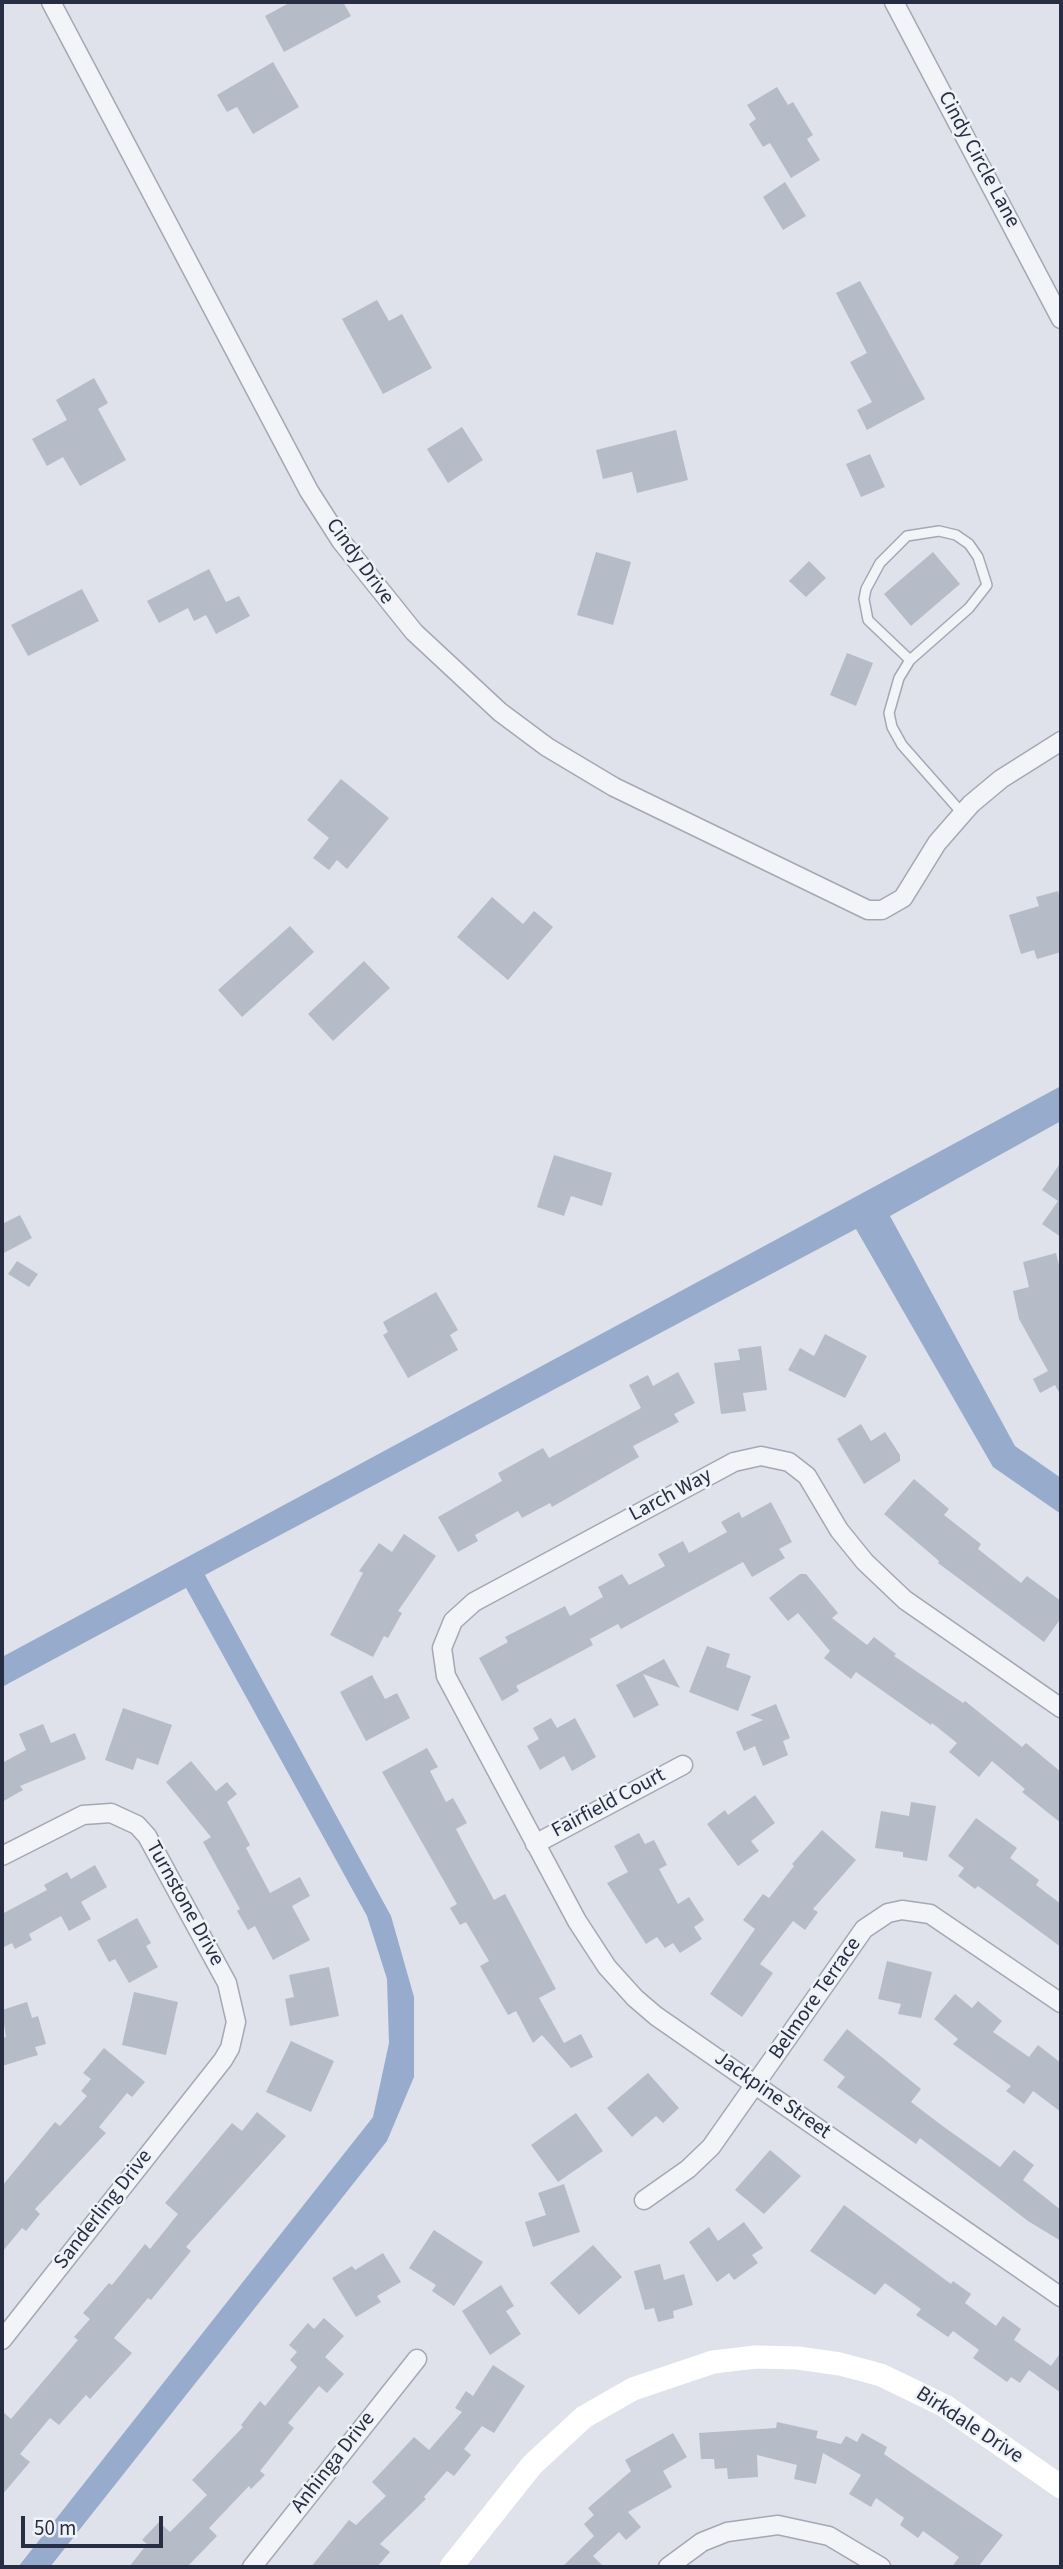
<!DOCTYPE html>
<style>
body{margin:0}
#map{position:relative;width:1063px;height:2569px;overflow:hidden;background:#dfe2ea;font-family:"Source Sans 3",sans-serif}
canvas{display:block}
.frame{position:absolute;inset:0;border:4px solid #272e43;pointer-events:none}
.scale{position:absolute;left:21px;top:2516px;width:142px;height:32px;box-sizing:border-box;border:4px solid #272e43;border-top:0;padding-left:9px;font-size:21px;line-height:24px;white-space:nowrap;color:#272e43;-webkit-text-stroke:5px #eff2f7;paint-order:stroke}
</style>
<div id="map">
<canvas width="1063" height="2569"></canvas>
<div class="frame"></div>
<div class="scale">50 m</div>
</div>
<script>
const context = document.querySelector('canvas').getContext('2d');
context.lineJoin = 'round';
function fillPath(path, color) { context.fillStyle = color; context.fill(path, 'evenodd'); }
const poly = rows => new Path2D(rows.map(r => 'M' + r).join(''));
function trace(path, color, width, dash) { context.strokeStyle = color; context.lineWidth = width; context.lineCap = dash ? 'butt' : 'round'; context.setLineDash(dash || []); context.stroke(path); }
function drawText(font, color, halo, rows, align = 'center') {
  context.font = font + ' "Source Sans 3",sans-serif'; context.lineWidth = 5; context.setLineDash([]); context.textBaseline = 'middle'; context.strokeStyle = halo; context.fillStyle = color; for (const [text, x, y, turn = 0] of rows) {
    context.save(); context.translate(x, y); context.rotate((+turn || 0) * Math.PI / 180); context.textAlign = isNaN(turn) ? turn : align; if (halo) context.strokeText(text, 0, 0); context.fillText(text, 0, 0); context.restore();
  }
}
const water = poly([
 [1061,1086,1061,1121,890,1216,1015,1446,1061,1478,1061,1514,993,1467,856,1229,205,1575,391,1916,414,1997,414,2077,387,2141,50,2567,18,2567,373,2117,389,2043,387,1979,367,1916,186,1588,2,1687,2,1657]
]);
const building = poly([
 [291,2,343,2,351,16,284,52,265,16],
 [273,62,299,107,253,134,237,107,227,112,217,95],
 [777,87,788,105,793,102,813,135,807,139,820,160,791,178,770,143,763,147,749,124,756,119,747,105],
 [785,182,806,216,783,230,763,197],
 [860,281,925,399,867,430,857,410,872,402,850,362,867,353,836,293],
 [377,300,389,321,402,314,432,368,383,394,342,319],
 [94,378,108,403,98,409,126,460,80,486,63,457,47,466,32,439,67,420,56,400],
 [462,427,483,460,448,483,427,449],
 [676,430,688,480,637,493,632,472,603,479,596,450],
 [870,454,885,487,861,497,846,464],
 [596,552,631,562,613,625,577,615],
 [933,552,960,584,911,626,884,594],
 [809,561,826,578,806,597,789,581],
 [209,569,226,602,239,596,250,616,216,634,206,615,194,621,188,608,159,623,147,601],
 [82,589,99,621,28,656,11,625],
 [847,653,873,663,856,706,830,695],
 [341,779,389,818,347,869,337,860,329,870,313,858,329,838,307,820],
 [1058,891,1061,902,1061,952,1037,959,1034,950,1021,954,1009,915,1039,906,1036,897],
 [492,897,523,924,534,911,553,927,508,980,457,937],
 [290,926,314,952,242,1017,218,990],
 [364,961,390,988,333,1041,308,1014],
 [554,1155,612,1173,602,1206,571,1196,564,1216,537,1207],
 [1061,1162,1061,1237,1042,1224,1058,1201,1042,1190],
 [20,1215,32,1238,2,1254,2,1224],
 [1056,1253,1061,1273,1061,1396,1055,1385,1040,1393,1033,1379,1048,1371,1019,1319,1013,1291,1029,1287,1023,1262],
 [17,1261,38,1274,29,1287,8,1274],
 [436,1292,458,1330,450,1335,458,1350,408,1378,383,1335,388,1332,383,1322],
 [825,1334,867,1356,845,1398,788,1370,800,1348,814,1356],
 [761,1346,767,1390,743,1393,746,1411,721,1414,714,1363,740,1360,738,1349],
 [678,1372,695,1403,674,1414,679,1422,633,1446,639,1457,552,1507,550,1503,522,1518,518,1511,475,1535,478,1541,458,1552,438,1517,502,1481,498,1473,543,1448,549,1458,641,1408,629,1385,648,1375,653,1386],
 [861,1424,871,1441,885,1432,900,1455,900,1461,864,1484,837,1439],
 [914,1479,949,1509,944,1515,981,1544,978,1549,1021,1583,1027,1576,1061,1601,1061,1618,1044,1642,938,1563,939,1561,884,1514],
 [771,1502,792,1542,779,1549,785,1558,752,1577,743,1562,621,1629,618,1624,590,1639,593,1645,516,1686,519,1691,502,1701,479,1658,508,1642,505,1637,565,1606,570,1616,603,1597,598,1587,622,1574,629,1585,665,1566,658,1554,683,1541,689,1553,727,1532,721,1522,739,1512,742,1518],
 [404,1534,436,1556,398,1611,402,1613,388,1638,384,1636,373,1657,330,1635,363,1573,359,1571,379,1543,392,1552],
 [800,1574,806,1574,838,1613,832,1618,867,1645,874,1637,896,1654,894,1656,963,1703,965,1701,1022,1747,1026,1743,1061,1772,1061,1823,1022,1792,1025,1789,992,1761,979,1777,949,1752,957,1743,932,1723,931,1725,856,1672,851,1679,824,1658,830,1651,798,1613,788,1621,769,1598],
 [707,1646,730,1654,726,1667,751,1676,738,1711,689,1692],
 [664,1659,680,1688,643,1674,659,1705,634,1718,616,1685],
 [372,1675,385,1699,397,1693,410,1718,366,1741,340,1692],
 [776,1704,790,1738,783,1741,788,1755,763,1766,755,1746,744,1751,736,1732,763,1720,750,1715],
 [123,1708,172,1725,158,1765,137,1758,133,1770,105,1760],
 [551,1718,557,1728,575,1718,596,1757,572,1771,564,1756,540,1770,527,1746,539,1739,533,1728],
 [43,1724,51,1743,75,1733,86,1759,20,1786,23,1790,2,1802,2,1763,26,1750,19,1734],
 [427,1748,438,1767,430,1771,446,1802,453,1798,467,1823,456,1829,469,1854,494,1900,505,1894,556,1989,539,1998,564,2043,581,2034,593,2057,571,2068,542,2035,533,2043,516,2011,508,2015,480,1966,489,1961,466,1922,460,1925,450,1908,457,1904,382,1772],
 [191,1761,216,1791,227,1782,237,1794,227,1802,250,1845,246,1848,270,1893,300,1877,310,1896,292,1906,310,1940,273,1960,255,1926,248,1930,237,1911,240,1909,203,1842,211,1837,166,1782],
 [755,1795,775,1823,751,1841,759,1851,738,1866,707,1824,725,1810,728,1815],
 [911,1802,936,1806,927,1861,903,1857,903,1852,875,1848,881,1811,909,1816],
 [976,1818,1017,1848,1010,1858,1039,1880,1036,1885,1061,1904,1061,1947,978,1886,975,1889,958,1876,964,1868,948,1856],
 [822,1830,856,1860,813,1909,818,1912,805,1930,793,1921,760,1964,773,1973,742,2017,710,1994,755,1929,743,1920,763,1894,769,1898,794,1866,792,1864],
 [639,1833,645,1844,654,1840,667,1865,659,1869,678,1904,689,1897,704,1920,694,1927,702,1939,680,1953,673,1943,665,1948,657,1937,646,1944,607,1883,628,1872,614,1846],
 [95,1865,107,1887,81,1902,91,1919,69,1931,61,1916,29,1934,32,1940,15,1949,12,1943,2,1948,2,1914,47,1890,44,1885,67,1872,71,1879],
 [137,1918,151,1943,146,1946,158,1967,129,1983,115,1959,109,1962,97,1940],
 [887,1961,932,1972,921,2018,898,2014,901,2004,878,1999],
 [329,1967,339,2016,290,2026,285,1999,294,1997,289,1975],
 [134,1992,178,2002,166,2055,122,2045],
 [955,1994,972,2008,978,2001,1002,2021,993,2032,1029,2057,1038,2045,1061,2063,1061,2112,1033,2091,1024,2104,1006,2091,1011,2086,953,2044,958,2039,934,2019],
 [27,2002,32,2018,38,2016,46,2044,35,2047,38,2055,2,2066,2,2038,6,2037,2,2010],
 [847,2029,921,2089,911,2102,944,2127,1000,2167,1014,2150,1034,2165,1023,2180,1061,2210,1061,2241,1028,2221,920,2138,916,2144,837,2087,845,2077,823,2060],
 [291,2041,334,2061,311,2112,266,2092],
 [104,2048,145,2082,132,2097,127,2093,99,2127,106,2133,35,2209,40,2214,26,2231,22,2228,2,2252,2,2186,55,2122,60,2126,87,2096,81,2091,91,2079,83,2073],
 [648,2073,679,2108,663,2123,656,2116,632,2137,607,2108],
 [257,2112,286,2136,186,2247,191,2251,151,2300,148,2298,114,2338,132,2353,90,2399,86,2395,59,2425,50,2418,20,2454,30,2462,2,2495,2,2411,11,2419,78,2340,74,2337,90,2319,83,2313,109,2283,112,2285,145,2244,150,2249,178,2214,165,2203,232,2123,242,2131],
 [576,2113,603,2151,558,2182,531,2145],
 [770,2150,801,2176,764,2214,735,2190],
 [564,2184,580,2232,533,2247,525,2222,546,2215,538,2193],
 [844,2205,951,2284,953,2281,971,2294,965,2303,996,2326,1003,2316,1021,2329,1014,2340,1051,2366,1061,2352,1061,2393,1029,2370,1020,2383,1011,2377,1007,2382,973,2358,979,2350,953,2331,948,2337,916,2315,921,2309,885,2283,875,2295,810,2251],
 [744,2222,763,2248,752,2255,758,2263,734,2280,729,2273,717,2282,689,2242,709,2227,718,2241],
 [434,2230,483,2262,454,2306,432,2291,436,2285,409,2268],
 [593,2245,622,2277,579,2315,550,2283],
 [383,2253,401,2282,377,2296,381,2302,356,2317,332,2278,352,2266,355,2270],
 [660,2264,664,2280,684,2274,693,2305,673,2311,674,2318,658,2322,654,2308,645,2310,634,2271],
 [501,2285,514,2306,506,2311,521,2334,490,2355,462,2311],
 [324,2318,344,2336,325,2357,344,2374,327,2393,319,2386,288,2423,294,2428,260,2471,265,2475,251,2489,249,2486,209,2528,217,2536,187,2567,129,2567,147,2544,142,2540,159,2522,170,2532,207,2495,192,2480,243,2427,241,2425,260,2401,265,2406,297,2367,290,2360,297,2352,289,2345,308,2323,314,2329],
 [493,2365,525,2386,494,2433,482,2426,464,2449,471,2455,454,2476,447,2471,424,2497,426,2499,380,2544,390,2552,377,2567,311,2567,349,2520,356,2525,386,2496,372,2482,414,2437,429,2450,462,2412,455,2408,466,2391,473,2396],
 [777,2422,818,2431,816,2438,841,2444,846,2436,857,2442,862,2433,887,2447,884,2454,1003,2535,978,2567,952,2567,959,2557,923,2531,918,2538,900,2525,904,2518,876,2498,871,2507,849,2494,861,2475,823,2453,816,2484,794,2479,797,2465,757,2455,758,2477,728,2479,727,2468,715,2469,714,2459,701,2459,699,2433,776,2428],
 [673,2433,687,2457,663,2471,672,2487,628,2512,641,2527,626,2540,619,2532,593,2556,604,2567,562,2567,594,2536,584,2524,594,2515,588,2508,631,2471,625,2460]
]);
const lane = poly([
 [910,660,868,620,864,599,866,589,880,563,907,536,939,531,956,535,969,544,978,557,987,585,969,608,910,660,899,678,889,713,892,727,902,745,962,813]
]);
const street = poly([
 [51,2,309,491,341,541,414,632,500,712,547,747,614,787,868,910,882,910,903,898,937,843,971,804,1001,779,1061,741],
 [894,2,1061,319],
 [1061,1708,905,1600,865,1562,839,1530,807,1476,789,1462,761,1456,734,1462,474,1602,453,1621,442,1648,446,1676,577,1921,607,1967,635,1998,656,2016,1061,2297],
 [535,1844,683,1765],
 [2,1856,83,1815,111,1813,137,1825,147,1836,227,1983,236,2022,230,2048,223,2060,2,2340],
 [644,2200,688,2169,711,2147,864,1929,888,1913,902,1910,930,1914,1061,2003],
 [252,2567,417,2359],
 [668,2567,702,2542,727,2532,778,2525,829,2536,881,2567]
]);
const secondary = poly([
 [451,2567,532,2465,584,2417,633,2389,713,2362,756,2357,798,2358,840,2364,881,2375,945,2406,1061,2487]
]);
const streetNames = [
 ["Cindy Circle Lane",978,160,62],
 ["Cindy Drive",359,562,54],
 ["Larch Way",671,1496,-28],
 ["Fairfield Court",609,1804,-28],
 ["Turnstone Drive",184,1904,61],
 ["Belmore Terrace",816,1999,-55],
 ["Jackpine Street",772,2096,35],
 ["Sanderling Drive",104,2210,-52],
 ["Birkdale Drive",969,2426,33],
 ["Anhinga Drive",334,2463,-52]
];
fillPath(water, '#97accd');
fillPath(building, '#b6bbc8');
trace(lane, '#a4a8b5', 12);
trace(street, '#a4a8b5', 21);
trace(lane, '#f3f4f8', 9);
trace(street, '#f3f4f8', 18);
trace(secondary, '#fff', 23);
drawText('21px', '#272e43', '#eff2f7', streetNames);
</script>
